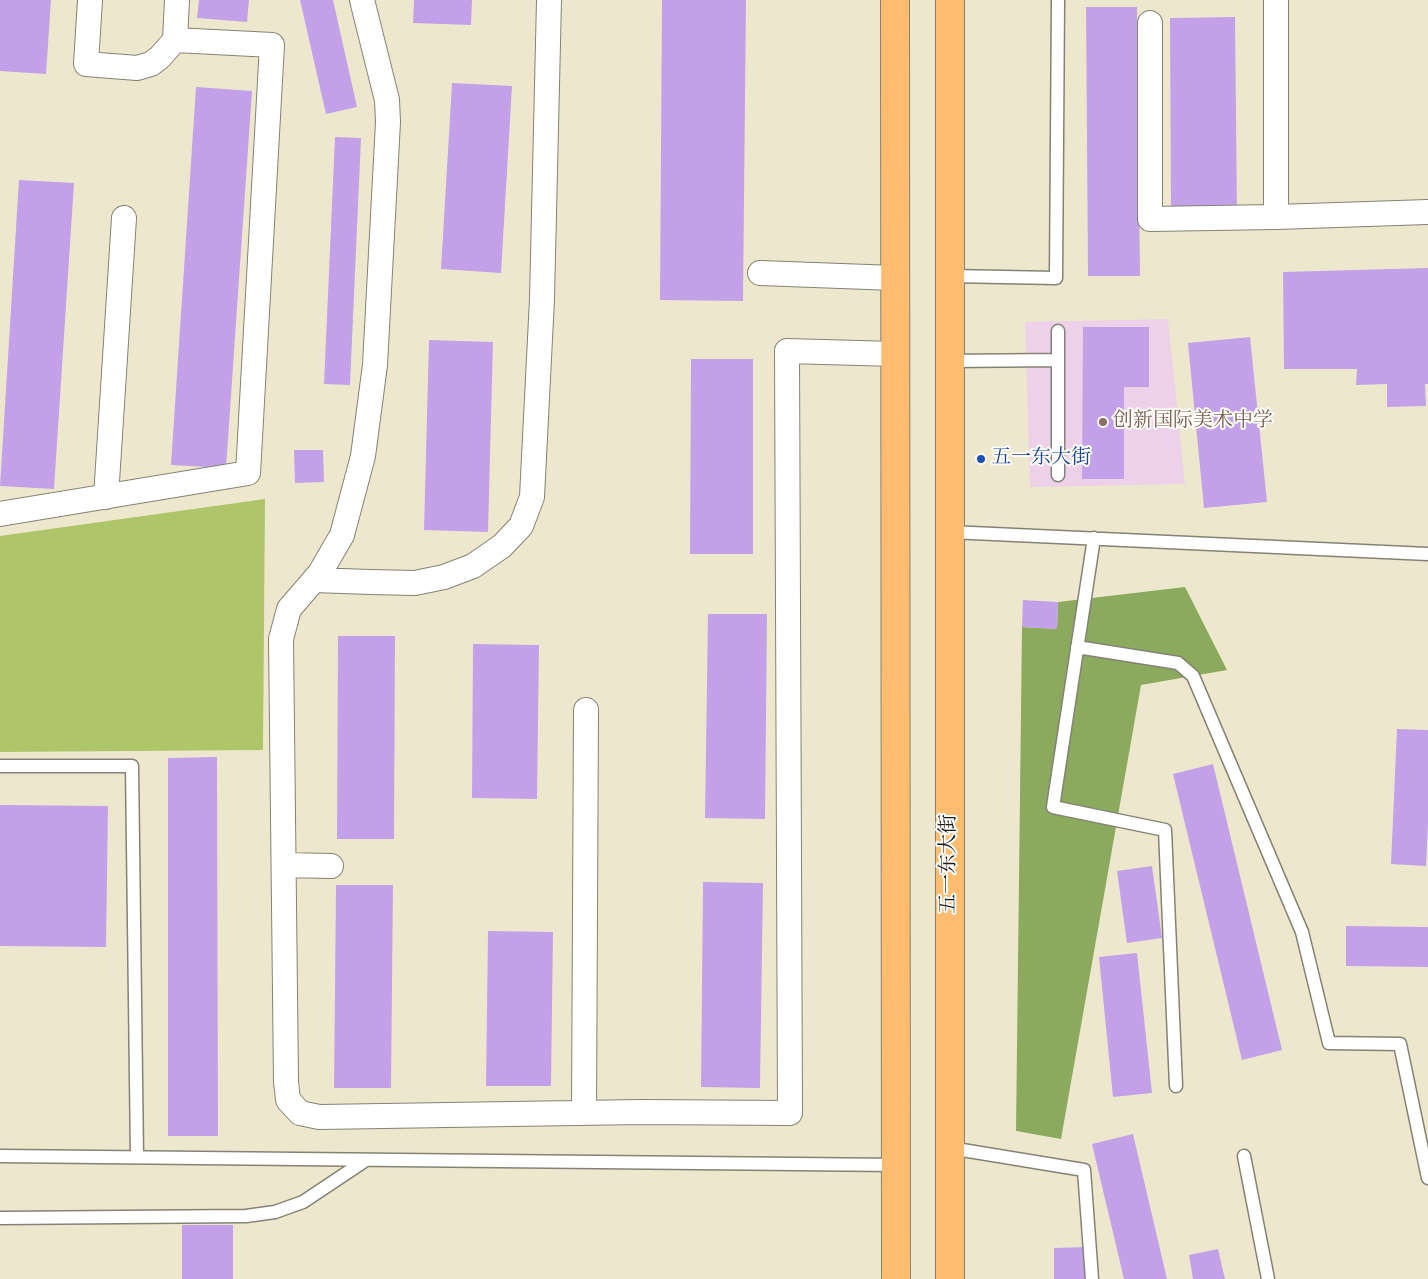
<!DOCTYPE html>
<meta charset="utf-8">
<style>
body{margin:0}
canvas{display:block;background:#ede8cd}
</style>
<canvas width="1428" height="1279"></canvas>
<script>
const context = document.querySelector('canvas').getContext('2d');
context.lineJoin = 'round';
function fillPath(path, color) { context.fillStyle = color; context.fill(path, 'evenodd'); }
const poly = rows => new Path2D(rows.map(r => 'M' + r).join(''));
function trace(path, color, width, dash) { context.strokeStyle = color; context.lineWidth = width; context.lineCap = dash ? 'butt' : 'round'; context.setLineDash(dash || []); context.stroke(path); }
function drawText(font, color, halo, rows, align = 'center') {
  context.font = font + ' "IM FELL DW Pica","Noto Serif SC",serif'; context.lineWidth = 4; context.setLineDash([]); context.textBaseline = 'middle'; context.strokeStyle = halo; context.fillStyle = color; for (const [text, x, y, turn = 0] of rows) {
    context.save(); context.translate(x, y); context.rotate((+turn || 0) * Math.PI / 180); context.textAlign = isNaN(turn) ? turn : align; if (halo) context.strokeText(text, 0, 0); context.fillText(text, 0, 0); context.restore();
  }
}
const built = poly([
 [1168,319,1185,484,1030,487,1025,322]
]);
const green = poly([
 [265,499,263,750,0,752,0,536]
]);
const forest = poly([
 [1185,587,1227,670,1141,685,1061,1139,1016,1131,1022,627,1057,629,1058,602]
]);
const building = poly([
 [0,0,51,0,46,74,0,71],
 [199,0,249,0,247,22,197,18],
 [300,0,333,0,357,107,326,114],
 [414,0,472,0,471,25,413,23],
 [662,0,746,0,743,301,660,300],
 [1086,7,1137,7,1140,276,1088,276],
 [1235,17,1237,212,1171,213,1170,18],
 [452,83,512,86,501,273,441,269],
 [196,87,252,91,226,468,171,465],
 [335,137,361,138,350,385,324,384],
 [19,180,74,183,54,489,0,486],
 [1428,268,1428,384,1425,384,1426,406,1387,407,1387,384,1356,385,1357,369,1284,369,1283,272],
 [1083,327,1149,327,1149,387,1124,387,1124,479,1082,479],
 [1250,337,1267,502,1204,508,1188,343],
 [429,340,493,342,488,532,424,530],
 [691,359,753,359,753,554,690,554],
 [294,450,323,450,324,482,295,483],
 [1023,600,1058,602,1057,629,1022,627],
 [708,614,767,614,765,819,705,818],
 [338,636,395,636,394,839,337,839],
 [473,644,539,645,537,799,472,798],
 [1397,729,1428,730,1428,823,1426,866,1391,864],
 [217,757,218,1136,168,1136,168,758],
 [1213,764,1282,1050,1242,1060,1173,774],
 [0,805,108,806,106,947,0,946],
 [1152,866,1162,938,1127,943,1117,871],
 [703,882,763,883,760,1088,701,1087],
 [336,885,393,885,391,1088,334,1088],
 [1346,926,1428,927,1428,967,1346,966],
 [488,931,553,932,551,1086,486,1086],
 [1137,953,1152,1093,1113,1097,1099,957],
 [1133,1134,1167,1279,1124,1279,1092,1144],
 [182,1225,233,1225,233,1279,182,1279],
 [1086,1247,1087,1279,1054,1279,1054,1248],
 [1218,1249,1225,1279,1193,1279,1189,1255]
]);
const service = poly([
 [950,276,1056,278,1058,0],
 [1058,331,1058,475],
 [949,361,1058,360],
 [950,532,1428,554],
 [1094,538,1053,807,1165,830,1176,1086],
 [1077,647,1178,663,1193,676,1302,932,1329,1043,1400,1044,1428,1178],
 [0,766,132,766,137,1157],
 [950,1148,1084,1170,1092,1279],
 [0,1156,896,1165],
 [1244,1156,1268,1279],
 [0,1218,246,1216,275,1212,303,1202,366,1160]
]);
const minor = poly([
 [90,0,86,64,137,68,151,64,160,57,175,40],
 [362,0,387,100,388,122,375,365,363,456,342,535,320,573,289,609,281,639,286,1081,288,1100,300,1113,319,1117,641,1112,790,1113,787,351,895,354],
 [1276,0,1276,217,1428,212],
 [1150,23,1150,219,1276,217],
 [760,273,895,278],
 [106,497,124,218],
 [0,514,248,473,272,45,175,40,177,0],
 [314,580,370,582,415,583,444,577,473,566,502,546,521,526,532,497,542,299,549,0],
 [284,865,331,866],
 [584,1113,586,710]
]);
const primary = poly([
 [895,0,896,1279],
 [950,0,950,1279]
]);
const markers = [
 [1103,422,5,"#8d6e63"],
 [981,459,5,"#1a4fb4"]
];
const educationNames = [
 ["创新国际美术中学",1113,422]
];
const transitNames = [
 ["五一东大街",991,459]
];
const streetNames = [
 ["五一东大街",950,864,-90]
];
fillPath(built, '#edd1e9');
fillPath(green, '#afc56a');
fillPath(forest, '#8baa5e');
fillPath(building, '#c3a1e8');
trace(service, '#848274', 15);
trace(minor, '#848274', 26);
trace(primary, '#848274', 30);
trace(service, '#fff', 12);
trace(minor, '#fff', 24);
trace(primary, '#fdbc6f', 28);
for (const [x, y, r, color] of markers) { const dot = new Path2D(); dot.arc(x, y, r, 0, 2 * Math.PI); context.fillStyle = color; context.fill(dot); trace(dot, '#fdfcf7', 2); }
drawText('20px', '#785e54', '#fdfcf7', educationNames, 'left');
drawText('20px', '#164399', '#fdfcf7', transitNames, 'left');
drawText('20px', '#1c1c1c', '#fdfcf7', streetNames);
</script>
